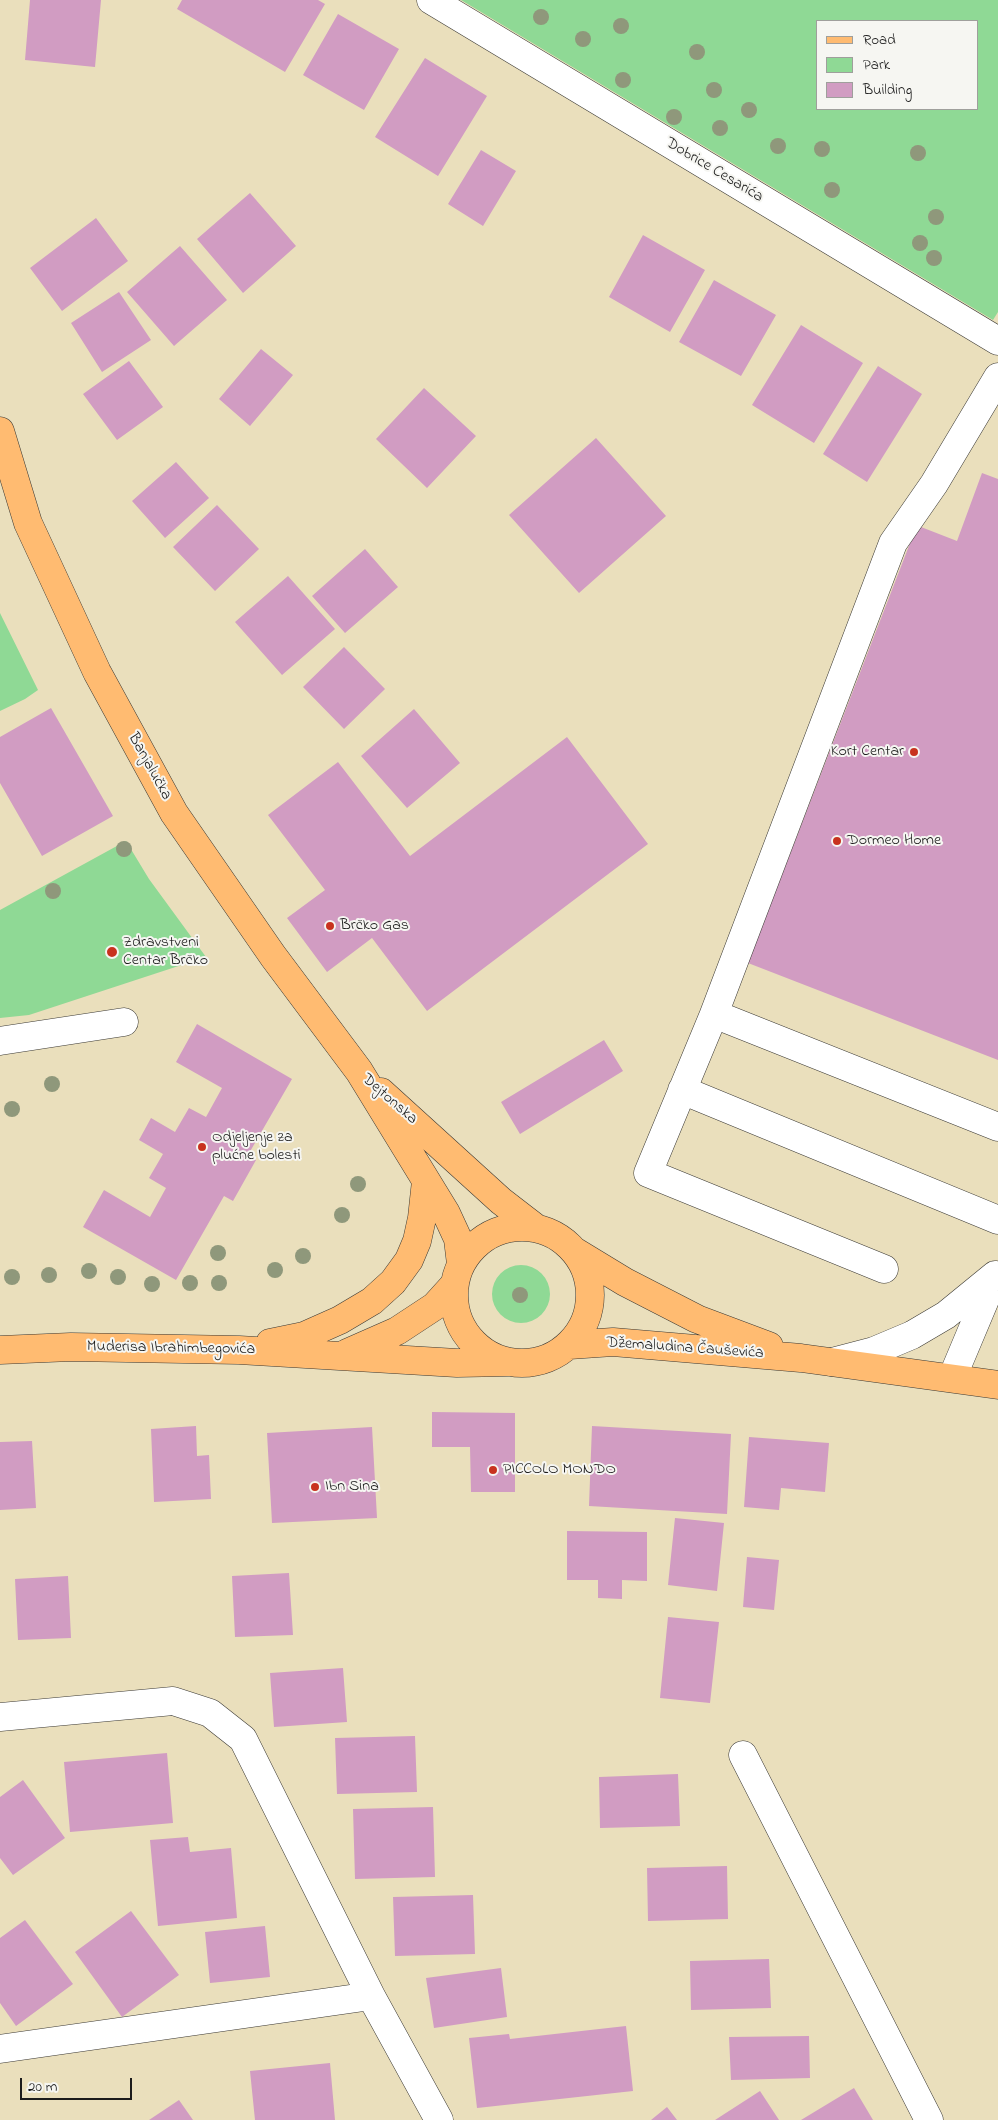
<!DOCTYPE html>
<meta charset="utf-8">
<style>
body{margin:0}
#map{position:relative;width:998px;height:2120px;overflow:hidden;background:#eadfbc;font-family:"Indie Flower",sans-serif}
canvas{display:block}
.legend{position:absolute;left:816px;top:20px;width:162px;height:90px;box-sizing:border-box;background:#f6f6f2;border:1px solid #9f9f9c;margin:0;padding:6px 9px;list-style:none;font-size:15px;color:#1c1c1c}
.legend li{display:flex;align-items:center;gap:10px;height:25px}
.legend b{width:25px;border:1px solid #9f9f9c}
.scale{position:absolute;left:20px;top:2078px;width:112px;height:22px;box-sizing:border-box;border:2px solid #1c1c1c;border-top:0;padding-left:6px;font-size:15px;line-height:18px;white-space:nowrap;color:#1c1c1c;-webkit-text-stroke:4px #f6f6f2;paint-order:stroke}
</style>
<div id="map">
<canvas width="998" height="2120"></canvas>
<ul class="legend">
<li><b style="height:6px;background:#ffbb71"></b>Road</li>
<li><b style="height:14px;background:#8fd995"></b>Park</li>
<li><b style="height:14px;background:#d19cc2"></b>Building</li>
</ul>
<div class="scale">20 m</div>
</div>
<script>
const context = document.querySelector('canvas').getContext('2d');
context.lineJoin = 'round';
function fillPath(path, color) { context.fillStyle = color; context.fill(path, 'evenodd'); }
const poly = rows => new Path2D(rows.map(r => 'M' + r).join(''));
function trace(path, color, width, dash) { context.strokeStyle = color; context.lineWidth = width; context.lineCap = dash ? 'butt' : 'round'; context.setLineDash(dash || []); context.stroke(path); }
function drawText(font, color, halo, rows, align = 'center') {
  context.font = font + ' "Indie Flower",sans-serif'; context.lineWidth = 4; context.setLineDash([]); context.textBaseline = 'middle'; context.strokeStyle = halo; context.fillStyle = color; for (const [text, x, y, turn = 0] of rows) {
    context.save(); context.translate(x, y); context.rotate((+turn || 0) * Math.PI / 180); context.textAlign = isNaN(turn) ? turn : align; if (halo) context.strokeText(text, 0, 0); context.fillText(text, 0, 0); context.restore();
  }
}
const green = poly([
 [461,0,998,0,998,312,993,320],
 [817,21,977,21,977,109,817,109],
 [0,613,38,690,25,699,0,711],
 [126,841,149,879,206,957,29,1015,0,1018,0,910],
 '492 1294a29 29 0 1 1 58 0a29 29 0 1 1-58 0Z'
]);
const building = poly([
 [30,0,101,0,95,67,25,60],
 [182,0,318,0,325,4,285,72,177,9],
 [338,14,399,49,364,110,303,75],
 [425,58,487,96,438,176,375,137],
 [481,150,516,171,483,226,448,204],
 [250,193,296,246,243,293,197,239],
 [96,218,128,261,62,311,30,268],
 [643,235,705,270,670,332,609,297],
 [180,246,227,300,174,346,127,292],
 [714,280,776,315,741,376,679,342],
 [119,292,151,340,102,372,71,323],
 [801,325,863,363,814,443,752,405],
 [261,349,293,375,250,426,219,399],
 [129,361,163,407,117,440,83,394],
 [878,366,922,394,867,482,823,454],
 [424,388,476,436,427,488,376,439],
 [596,438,666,516,579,593,509,515],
 [176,462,209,498,165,538,132,501],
 [982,473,998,479,998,1060,748,963,912,538,921,527,957,541],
 [217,505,259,549,215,591,173,547],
 [365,549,398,587,345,633,312,596],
 [288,576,335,629,282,675,235,622],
 [344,647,385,689,344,729,303,687],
 [51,708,113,816,42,856,0,783,0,737],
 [414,709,460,763,407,808,361,756],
 [567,737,648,844,427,1011,372,938,327,972,287,918,325,890,268,815,338,762,410,856],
 [197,1024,292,1079,248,1155,256,1160,233,1201,224,1196,176,1280,83,1227,104,1190,150,1217,166,1188,149,1178,163,1154,139,1140,151,1118,175,1132,189,1108,206,1117,222,1088,176,1062],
 [604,1040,623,1071,520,1134,501,1102],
 [432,1412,515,1413,515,1492,471,1492,470,1447,432,1447],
 [196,1426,197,1456,209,1455,211,1499,154,1502,151,1429],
 [592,1426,731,1434,727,1514,589,1506],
 [372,1427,377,1518,272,1523,267,1433],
 [749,1437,829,1443,825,1492,781,1488,779,1510,744,1507],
 [32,1441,36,1508,0,1510,0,1442],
 [675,1518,724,1523,717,1591,668,1585],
 [567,1531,647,1532,647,1581,622,1580,622,1599,598,1598,598,1580,567,1580],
 [747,1557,779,1560,774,1610,743,1607],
 [289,1573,293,1635,235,1637,232,1576],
 [68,1576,71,1638,18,1640,15,1579],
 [668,1617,719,1622,710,1703,660,1698],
 [343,1668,347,1722,274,1727,270,1673],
 [415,1736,417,1792,337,1794,335,1738],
 [167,1753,173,1823,70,1832,64,1762],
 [678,1774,680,1826,600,1828,599,1777],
 [23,1780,65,1838,13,1875,0,1858,0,1797],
 [433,1807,435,1877,355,1879,353,1809],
 [188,1837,190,1852,231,1848,237,1918,158,1926,150,1840],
 [727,1866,728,1919,648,1921,647,1868],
 [473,1895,475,1954,395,1956,393,1897],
 [131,1911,179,1975,122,2017,75,1952],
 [25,1920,73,1984,16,2026,0,2003,0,1938],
 [265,1926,270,1977,210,1983,205,1932],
 [769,1959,771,2008,691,2010,690,1961],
 [501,1968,507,2017,434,2028,426,1978],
 [626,2026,633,2091,477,2108,469,2038,509,2034,510,2039],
 [809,2036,810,2078,731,2080,729,2037],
 [330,2063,335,2120,255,2120,250,2071],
 [854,2088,873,2120,801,2120],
 [760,2091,779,2120,715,2120],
 [179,2100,193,2120,149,2120],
 [667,2107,677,2120,651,2120]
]);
const minor = poly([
 [431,0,998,341],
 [714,1014,893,543,934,484,998,377],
 [0,1041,124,1022],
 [682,1090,998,1220],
 [884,1269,648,1173,714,1014,998,1127],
 [832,1362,874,1351,912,1335,946,1315,995,1275],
 [952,1378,994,1278],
 [0,1717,173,1701,210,1713,243,1739,371,1996,439,2120],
 [743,1755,929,2120],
 [0,2049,371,1996]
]);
const major = poly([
 [0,431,28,523,97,672,174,813,273,956,359,1071,446,1213,458,1239,461,1264],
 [381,1092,501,1201,536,1228],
 '454 1295a68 68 0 1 1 136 0a68 68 0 1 1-136 0Z',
 [574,1251,625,1282,697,1319,769,1346],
 [270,1343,304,1336,340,1320,372,1301,393,1282,409,1260,417,1241,422,1218,426,1181],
 [569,1345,613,1342,801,1358,998,1385],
 [0,1350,71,1347,239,1350,457,1363,508,1362],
 [347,1353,397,1331,435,1306,454,1285]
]);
const trees = [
 [541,17],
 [621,26],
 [583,39],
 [697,52],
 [623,80],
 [714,90],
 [749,110],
 [674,117],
 [720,128],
 [778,146],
 [822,149],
 [918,153],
 [832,190],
 [936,217],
 [920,243],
 [934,258],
 [124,849],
 [53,891],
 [52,1084],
 [12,1109],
 [358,1184],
 [342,1215],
 [218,1253],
 [303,1256],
 [275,1270],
 [89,1271],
 [49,1275],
 [12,1277],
 [118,1277],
 [190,1283],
 [219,1283],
 [152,1284],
 [520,1295]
];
const markers = [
 [914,752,5,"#c8321e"],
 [837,841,5,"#c8321e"],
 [330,926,5,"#c8321e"],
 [112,952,6,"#c8321e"],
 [202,1147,5,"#c8321e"],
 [493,1470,5,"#c8321e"],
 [315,1487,5,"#c8321e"]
];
const streetNames = [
 ["Dobrice Cesarića",714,171,31],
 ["Banjalučka",149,767,61],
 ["Dejtonska",389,1100,41],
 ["Muderisa Ibrahimbegovića",171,1349,1],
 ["Džemaludina Čauševića",685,1349,4]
];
const poiNames = [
 ["Kort Centar",904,752,"right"],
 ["Dormeo Home",847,841],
 ["Brčko Gas",340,926],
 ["Zdravstveni",123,943],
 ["Centar Brčko",123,961],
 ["Odjeljenje za",212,1138],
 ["plućne bolesti",212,1156],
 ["PICCOLO MONDO",503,1470],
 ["Ibn Sina",325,1487]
];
fillPath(green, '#8fd995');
fillPath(building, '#d19cc2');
trace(minor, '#3b3934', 29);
trace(major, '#3b3934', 29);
trace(minor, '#fff', 28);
trace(major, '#ffbb71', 28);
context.fillStyle = '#8f987b';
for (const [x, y] of trees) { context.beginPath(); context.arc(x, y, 8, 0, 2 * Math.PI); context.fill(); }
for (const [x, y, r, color] of markers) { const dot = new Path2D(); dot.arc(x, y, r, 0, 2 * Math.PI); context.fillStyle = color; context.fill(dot); trace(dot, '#f6f6f2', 2); }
drawText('16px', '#1c1c1c', '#f6f6f2', streetNames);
drawText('16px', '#1c1c1c', '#f6f6f2', poiNames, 'left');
</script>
